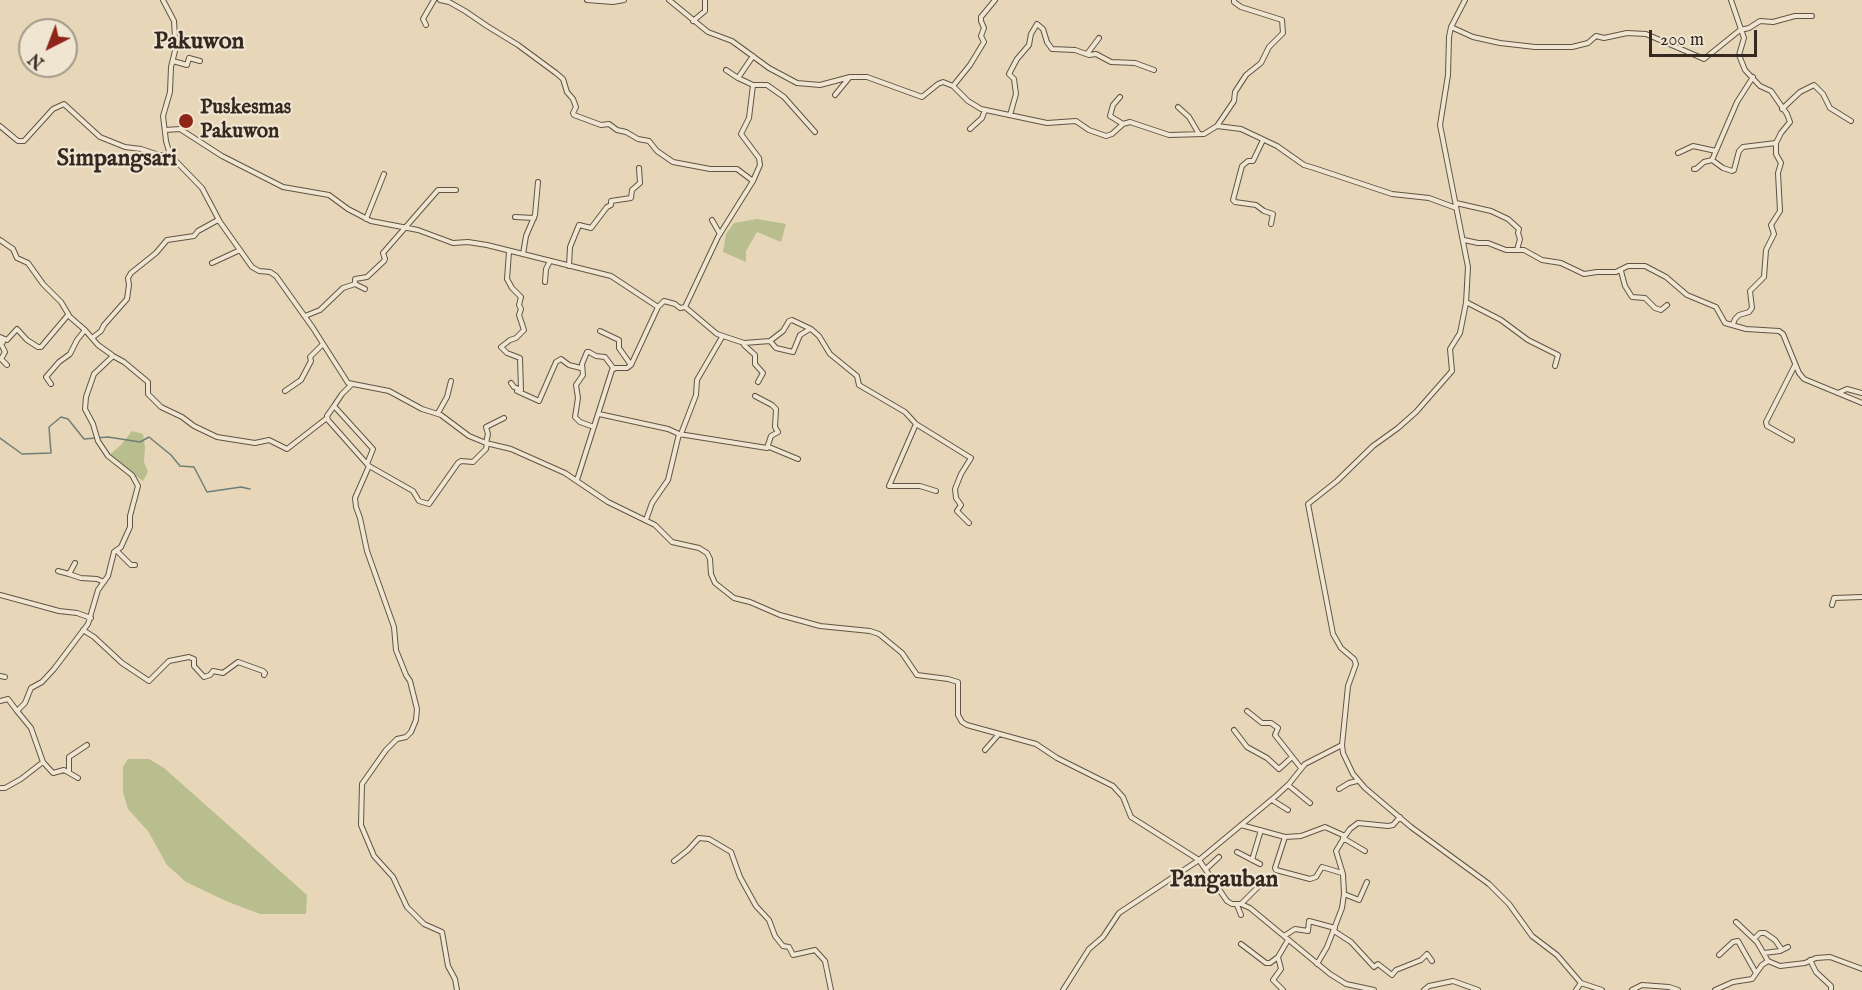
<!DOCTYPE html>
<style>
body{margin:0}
#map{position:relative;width:1862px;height:990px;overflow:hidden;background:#e7d7b8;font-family:"IM FELL English",serif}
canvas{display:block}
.north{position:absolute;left:18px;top:18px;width:60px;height:60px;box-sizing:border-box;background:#efe5d1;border:2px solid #a4998a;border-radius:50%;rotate:222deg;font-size:16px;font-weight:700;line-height:24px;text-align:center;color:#342820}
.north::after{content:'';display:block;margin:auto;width:21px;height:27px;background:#8f2418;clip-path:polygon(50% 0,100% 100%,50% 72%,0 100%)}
.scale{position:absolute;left:1649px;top:30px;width:108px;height:27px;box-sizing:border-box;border:3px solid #342820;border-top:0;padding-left:8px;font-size:18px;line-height:21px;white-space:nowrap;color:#342820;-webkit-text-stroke:4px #efe5d1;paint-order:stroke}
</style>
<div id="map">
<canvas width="1862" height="990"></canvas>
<div class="north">N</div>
<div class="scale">200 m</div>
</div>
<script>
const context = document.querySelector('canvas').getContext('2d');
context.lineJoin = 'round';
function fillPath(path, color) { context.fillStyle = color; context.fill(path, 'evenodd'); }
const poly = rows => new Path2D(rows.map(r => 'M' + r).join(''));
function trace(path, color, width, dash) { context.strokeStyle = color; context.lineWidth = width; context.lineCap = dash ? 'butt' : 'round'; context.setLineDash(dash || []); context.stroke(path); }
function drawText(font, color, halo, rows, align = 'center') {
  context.font = font + ' "IM FELL English",serif'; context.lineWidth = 4.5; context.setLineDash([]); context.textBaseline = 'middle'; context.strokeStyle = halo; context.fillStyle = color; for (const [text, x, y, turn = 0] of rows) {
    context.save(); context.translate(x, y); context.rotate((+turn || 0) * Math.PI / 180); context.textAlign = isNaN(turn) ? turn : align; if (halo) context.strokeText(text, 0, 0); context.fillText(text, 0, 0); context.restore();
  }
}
const green = poly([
 [757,219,786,224,781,242,757,232,746,251,746,262,723,252,726,234,734,223],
 [132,431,143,434,145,447,144,462,148,472,143,481,108,456,121,445],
 [128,759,149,759,164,768,307,895,306,914,260,914,226,901,186,882,167,865,148,831,128,809,123,792,123,767]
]);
const stream = poly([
 [0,438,22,454,51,453,49,427,61,417,68,419,84,439,108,437,140,442,149,437,171,455,180,466,194,467,207,492,241,487,250,489]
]);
const minor = poly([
 [163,0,174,21,175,37,175,51,171,67,170,92,163,116,166,141,170,155,202,188,220,222,252,267,259,271,270,272,276,276,313,328,348,383,389,391,422,409,441,415,469,436,486,443,511,449,565,473,608,502,655,525,672,542,699,548,707,553,710,559,711,574,715,583,734,598,750,602,780,615,820,626,870,631,879,634,902,653,917,675,948,679,958,682,958,715,962,722,967,725,1036,744,1057,758,1113,786,1123,797,1131,817,1199,860,1227,901,1232,904,1241,904,1250,908,1330,974,1346,984,1374,990],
 [440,0,449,2,465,11,487,26,518,45,556,73,563,79,567,92,573,99,576,107,573,113,574,115,601,125,609,124,617,130,626,132,638,139,649,141,657,151,673,162,710,169,737,169,753,181],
 [587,0,613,2,624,0],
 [669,0,708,32,732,41,769,68,797,83,820,85,850,77,867,77,922,97,938,84,943,82,953,86,968,101,981,109,1047,123,1076,121,1089,130,1106,136,1112,134,1123,124,1130,122,1169,135,1204,134,1217,126,1241,129,1277,146,1304,165,1314,168,1392,194,1429,198,1456,208],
 [1731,0,1744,38,1739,55,1745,70,1760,86,1771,91,1787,114,1790,122,1781,133,1776,143,1776,154,1781,163,1778,173,1780,211,1771,225,1774,234,1766,250,1764,277,1750,291,1752,308,1749,312,1739,315,1735,319,1733,324],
 [693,21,705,11,705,0],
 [426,25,423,19,434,0],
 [1451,27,1473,37,1500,43,1535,47,1572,47,1588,43,1596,36,1604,38,1627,33,1646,34,1704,59,1740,30,1749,28,1760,21,1773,22,1795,16,1812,16],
 [1087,54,1099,38],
 [173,61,187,65,189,58,200,61],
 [726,70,738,78],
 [753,85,767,85,784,97,815,132],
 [953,86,970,65,984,42,981,36,984,28,981,21,981,17,995,0],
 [835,95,849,78],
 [1120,97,1113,105,1110,116,1123,124],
 [1178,107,1189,117,1199,134],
 [1782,109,1800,92,1814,85,1823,94,1830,108,1851,121],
 [1010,115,1016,94,1014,79,1009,74,1017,59,1029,45,1031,34,1037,24,1043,29,1047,42,1052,49,1075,50,1089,55,1096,54,1111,62,1135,63,1154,70],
 [0,126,18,141,24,141,53,109,64,104,100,137,125,147,141,149,159,155,170,155],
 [1217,126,1234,101,1235,92,1246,75,1261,63,1269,47,1283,33,1282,20,1241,7,1234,2,1234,0],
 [970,129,982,118,985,110],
 [165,130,180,129,222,156,283,187,329,195,348,209,371,221,418,230,453,243,468,242,487,245,611,276,658,307,631,365,627,368,615,368,612,370,577,480],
 [1263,140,1253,161,1248,161,1242,166,1233,200,1235,202,1256,205,1264,211,1273,214,1271,224],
 [1678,153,1693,146,1716,151],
 [1712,160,1737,102,1753,77],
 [1694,169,1696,169,1704,162,1712,160,1723,168,1732,171,1734,170,1739,151,1743,147,1776,143],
 [1456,203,1491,211,1508,219,1519,229,1518,233,1520,239,1517,250],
 [515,217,534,218],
 [366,219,384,174],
 [712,220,720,234],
 [0,240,13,249,17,258,28,263,43,284,61,302,70,317,85,330],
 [1464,240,1478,243,1488,243,1506,250,1524,250,1542,260,1561,263,1584,274,1597,272,1616,272,1628,266,1645,266,1666,277,1687,295,1716,307,1725,323,1746,329,1779,331,1783,334,1799,373,1804,379,1862,403],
 [509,252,507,279,512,288,521,297],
 [523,254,526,236,535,215,538,182],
 [212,263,240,250],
 [569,266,570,247,579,225,591,228,607,207,611,205,611,201,631,198,632,190,640,183,639,168],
 [1621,271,1625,286,1632,297,1645,298,1655,308,1661,310,1667,305],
 [545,282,546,269,550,261],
 [355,284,355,279,367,277,384,261,385,259,383,253,438,190,456,190],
 [1466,302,1501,320,1528,340,1558,355,1555,366],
 [658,307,664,301,675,304,680,308,685,307,718,237,753,181,760,165,759,158,741,134,749,118,753,85,738,78,753,56],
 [685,307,717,334,744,343,770,341,783,331,789,321,792,320,811,329,819,336,830,354,857,376,859,385,905,412,916,424,971,458,961,474,955,489,956,498,961,505,957,511,969,523],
 [305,316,320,310,343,288,355,284,365,289],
 [600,331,619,340,619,348,631,365],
 [0,337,7,340,17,329,27,340,38,347,41,347,68,315],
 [92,338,101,331,104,325,127,299,129,285,128,278,131,273,156,253,167,240,194,236,198,231,218,220],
 [1,340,3,342,1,344,5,352,1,359,7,365],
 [770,341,776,348,793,352,800,335,810,329],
 [744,343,744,345,755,355,755,364,763,373,758,382],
 [113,356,124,362,148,382,148,394,161,407,182,417,194,426,217,437,255,443,269,440,287,449,327,418],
 [511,383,514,387,521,390,520,358,507,353,501,347,510,340,516,338,524,330,519,315,521,309,519,305,521,297],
 [351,385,342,394,334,406,373,449,367,464,369,466,355,498,356,507,360,518,367,551,394,627,396,650,406,675,410,681,417,709,416,720,411,732,406,737,397,739,386,750,362,784,361,825,374,856,393,877,407,907,424,924,442,932,448,966,455,979,457,990],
 [285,391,301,380,311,361,310,357,323,344],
 [517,391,539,401,556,362,561,359,569,365,581,368],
 [1838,393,1847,389,1862,393],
 [334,406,327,416,328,420,367,464],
 [438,413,447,397,451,381],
 [599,414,668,429,679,434],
 [916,424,889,486,920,486,936,491],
 [594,427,580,422,575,417,578,398,576,385,583,375,582,364,587,352,589,352,596,356,605,357,614,369],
 [681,434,696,395,697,380,722,337],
 [1792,440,1767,426,1766,422,1795,365],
 [486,443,488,434,486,427,504,418],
 [769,447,798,459],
 [369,466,413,491,419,501,429,504,458,463,461,461,473,462,486,449,487,443],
 [646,520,652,503,668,480,679,434,767,448,771,436,778,432,775,427,776,409,772,405,755,396],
 [117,551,131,565,135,565],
 [75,563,69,574,81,578,97,579,104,582],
 [58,571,69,574],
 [0,595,59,611,77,613,91,618],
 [1832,605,1834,598,1862,597],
 [83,630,94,637,122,663,149,681,169,661,189,657,194,659,194,666,204,677,210,675,213,671,223,673,238,662,263,671,265,673,264,675],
 [0,676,5,677],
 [0,701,8,699,17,711,25,703,31,688,42,682,54,669,88,624,98,590,108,576,114,552,121,547,130,527,130,516,138,486,132,475,108,456,98,441,93,424,85,409,86,397,94,374,112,357,112,355,98,345,85,330,77,340,70,354,59,362,46,377,51,384],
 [17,711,31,728,43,762],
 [1247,711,1262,723,1271,723,1278,728,1275,735,1301,768],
 [1234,730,1247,747,1267,758,1279,769,1292,757],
 [1342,745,1343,753,1353,774,1365,788,1411,827,1489,884,1509,904,1532,936,1557,955,1581,983,1602,990],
 [985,750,999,734],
 [69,771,69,757,87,745],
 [1288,785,1310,803],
 [0,788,5,788,21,779,43,762,53,773,64,770,78,778],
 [1339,789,1349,783,1357,781],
 [1272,800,1288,810],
 [1241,825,1285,837,1301,836,1325,827,1345,836,1336,851,1343,874,1344,894,1342,908,1327,947,1317,964],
 [1345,836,1350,829,1358,823,1388,826,1393,825,1400,817],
 [1285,837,1275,868,1276,870,1310,879,1316,877,1322,867,1342,873],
 [1343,838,1365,851],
 [1237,852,1260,864],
 [1252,860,1261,830],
 [674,861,688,850,699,838,709,839,731,852,740,877,756,906,769,920,775,936,783,946,789,947,793,955,815,950,825,961,831,990],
 [1206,869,1219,857],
 [1344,894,1359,900,1367,882],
 [1241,904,1260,885,1266,883],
 [1237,905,1241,915],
 [1736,922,1757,942,1768,961],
 [1334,931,1351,942,1374,967,1378,964,1392,975,1396,970,1421,960,1427,954,1432,961],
 [1284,936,1295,929,1308,931,1309,921,1335,928],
 [1754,939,1760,933,1765,933,1775,940,1782,950],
 [1241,944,1266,963,1270,963,1278,957],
 [1764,953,1780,951,1788,947],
 [1719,955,1733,942,1738,941,1756,973],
 [1810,960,1816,972,1831,986,1831,990],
 [1063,990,1089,949,1103,937,1119,913,1199,860,1276,796,1289,784,1305,764,1342,745,1348,686,1356,664,1354,659,1341,648,1333,634,1308,504,1337,481,1373,446,1398,428,1416,412,1452,371,1450,349,1460,333,1466,303,1468,267,1440,125,1448,75,1449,37,1451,27,1465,0],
 [1283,990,1273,980,1281,969,1278,957,1288,940],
 [1424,990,1429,986,1453,981,1478,990],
 [1576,990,1581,983],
 [1632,990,1642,985,1669,987,1678,990],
 [1715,990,1733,982,1752,979,1762,965,1768,961,1780,966,1805,963,1816,958,1830,957,1862,969]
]);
const markers = [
 [186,121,8,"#8f2418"]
];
const poiNames = [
 ["Puskesmas",200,109],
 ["Pakuwon",200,133]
];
const quarterNames = [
 ["Pakuwon",199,43],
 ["Simpangsari",117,160],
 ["Pangauban",1224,881]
];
fillPath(green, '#b8be8d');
trace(stream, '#6f7f77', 1.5);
trace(minor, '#615446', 6);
trace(minor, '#efe5d1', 4);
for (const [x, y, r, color] of markers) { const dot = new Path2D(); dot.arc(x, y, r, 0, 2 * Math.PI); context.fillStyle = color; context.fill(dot); trace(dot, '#efe5d1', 2); }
drawText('bold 21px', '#342820', '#efe5d1', poiNames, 'left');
drawText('bold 24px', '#342820', '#efe5d1', quarterNames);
</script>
